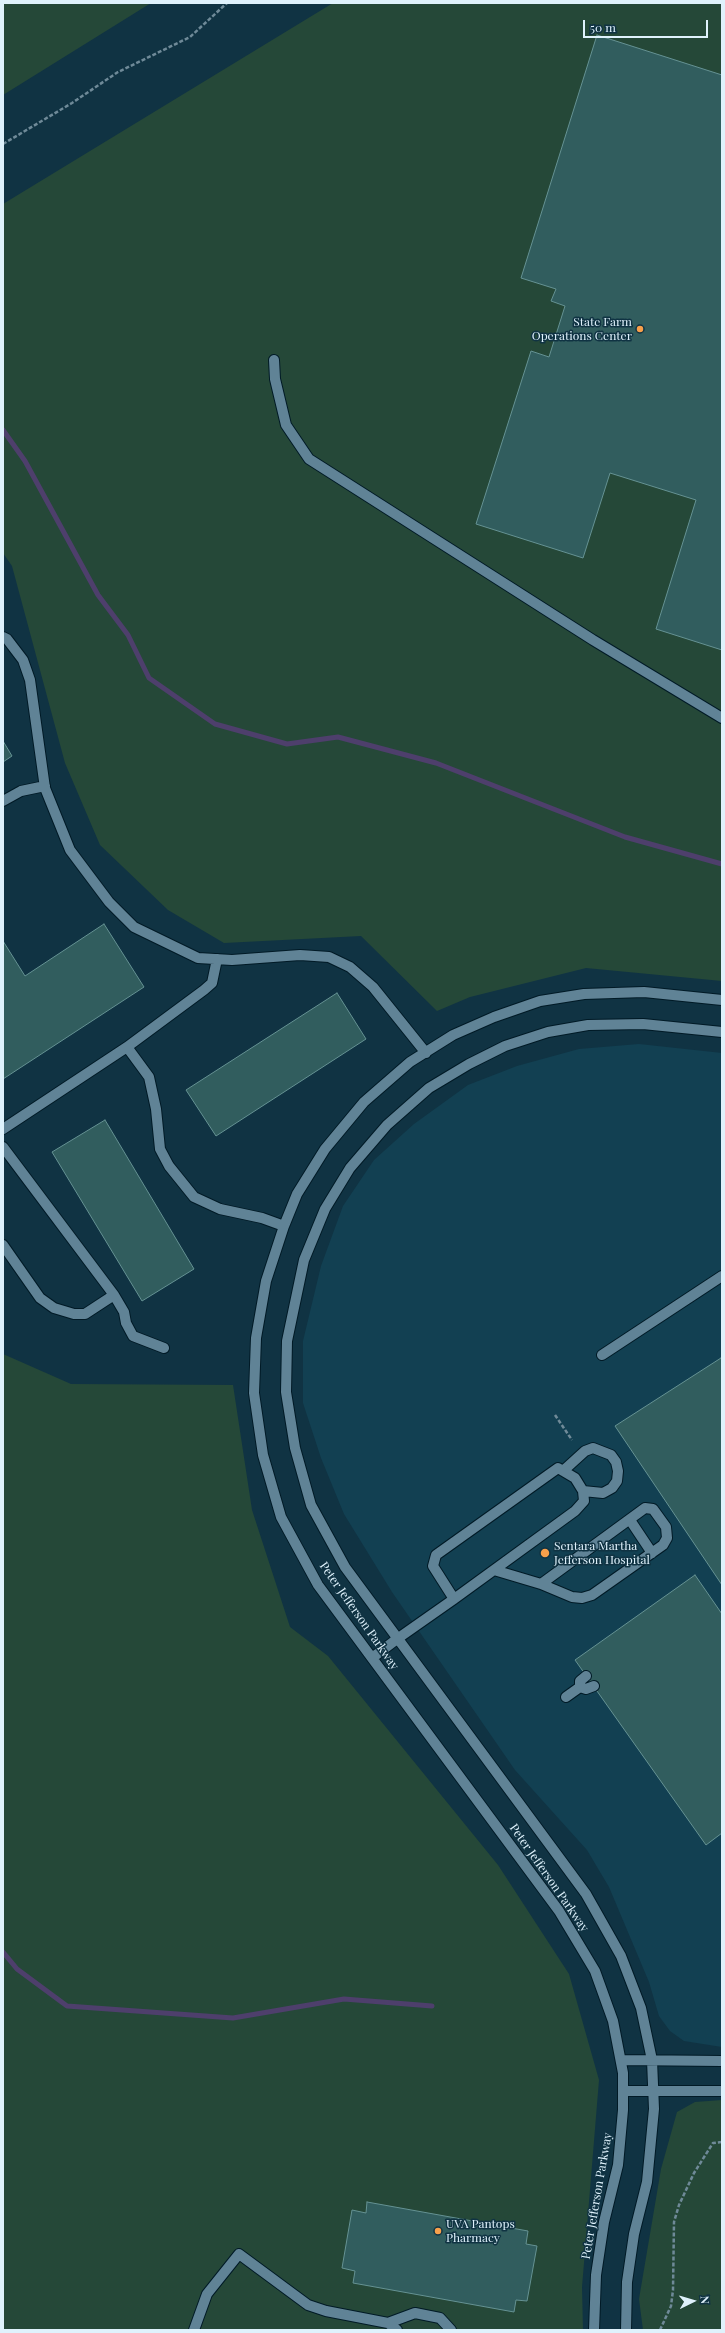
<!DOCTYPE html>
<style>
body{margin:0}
#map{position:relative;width:725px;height:2333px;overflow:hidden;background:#103343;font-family:"Playfair Display",serif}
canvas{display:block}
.frame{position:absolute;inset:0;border:4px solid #dff2fc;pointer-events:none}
.north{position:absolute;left:673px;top:2281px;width:40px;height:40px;-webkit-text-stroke:3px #103343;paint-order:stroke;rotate:85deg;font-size:11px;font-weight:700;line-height:16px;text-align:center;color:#dff2fc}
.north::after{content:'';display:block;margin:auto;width:14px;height:18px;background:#dff2fc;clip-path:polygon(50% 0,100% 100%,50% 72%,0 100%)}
.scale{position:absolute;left:583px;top:20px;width:125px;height:18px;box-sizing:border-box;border:2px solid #dff2fc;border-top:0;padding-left:5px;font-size:12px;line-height:14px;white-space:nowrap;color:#dff2fc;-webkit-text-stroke:3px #103343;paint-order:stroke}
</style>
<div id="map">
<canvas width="725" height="2333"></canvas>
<div class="frame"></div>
<div class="north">N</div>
<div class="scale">50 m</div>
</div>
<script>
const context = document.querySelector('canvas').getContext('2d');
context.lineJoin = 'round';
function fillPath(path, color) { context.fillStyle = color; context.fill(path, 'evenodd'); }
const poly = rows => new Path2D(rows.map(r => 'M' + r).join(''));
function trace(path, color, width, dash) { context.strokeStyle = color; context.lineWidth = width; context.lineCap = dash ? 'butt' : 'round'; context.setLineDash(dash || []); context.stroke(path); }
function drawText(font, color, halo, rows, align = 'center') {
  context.font = font + ' "Playfair Display",serif'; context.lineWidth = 3; context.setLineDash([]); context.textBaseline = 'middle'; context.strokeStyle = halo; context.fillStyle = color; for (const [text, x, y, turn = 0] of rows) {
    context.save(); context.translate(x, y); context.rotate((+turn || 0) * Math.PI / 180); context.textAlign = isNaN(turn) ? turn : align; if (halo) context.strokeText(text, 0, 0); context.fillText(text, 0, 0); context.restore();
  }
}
const built = poly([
 [639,1044,722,1053,722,2047,684,2041,670,2031,659,2016,649,1982,609,1887,587,1850,515,1770,392,1592,344,1514,321,1458,303,1403,303,1341,321,1266,343,1206,374,1160,414,1124,468,1085,517,1066,579,1049]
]);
const green = poly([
 [3,3,151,3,3,95],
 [333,3,722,3,722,981,586,968,470,997,437,1011,361,936,224,943,168,910,100,845,65,763,12,566,3,553,3,204],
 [3,1354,71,1384,233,1385,252,1510,290,1627,328,1656,498,1865,569,1974,599,2080,582,2287,583,2330,3,2330],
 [722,2100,722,2330,643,2330,639,2299,661,2169,677,2112,695,2102]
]);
const stream = poly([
 [3,430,25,461,98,595,128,635,149,678,215,724,287,744,338,737,436,763,625,837,722,864],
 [3,1952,17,1969,67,2006,233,2018,344,1999,432,2006]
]);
const building = poly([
 [597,35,722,75,722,650,656,629,696,500,610,473,583,558,476,524,531,351,549,357,565,306,551,301,556,289,521,278,597,35],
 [3,741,12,756,3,762,3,741],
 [104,924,144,987,3,1079,3,941,25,976,104,924],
 [337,993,366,1039,216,1136,186,1090,337,993],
 [105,1120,194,1269,142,1301,52,1152,105,1120],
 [721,1358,722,1359,722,1585,615,1426,721,1358],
 [695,1575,722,1614,722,1833,706,1845,575,1660,695,1575],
 [367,2202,528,2231,526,2244,537,2246,527,2301,516,2300,514,2312,353,2283,355,2271,342,2268,352,2210,366,2213,367,2202]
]);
const path = poly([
 [3,144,72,103,118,72,190,37,227,3],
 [555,1415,572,1440],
 [660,2330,671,2306,673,2290,674,2222,679,2205,694,2173,713,2143,722,2142]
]);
const minor = poly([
 [274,360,275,379,286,425,309,459,593,640,722,718],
 [3,637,7,639,23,660,30,680,45,788,70,850,109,902,134,927,198,958,232,960,300,955,329,957,350,967,373,987,426,1053],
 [3,801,21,791,45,786],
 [127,1047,149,1077,156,1109,160,1149,169,1166,194,1197,220,1209,262,1218,284,1226],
 [3,1129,127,1047,204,990,212,983,217,959],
 [3,1147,114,1295,124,1312,126,1323,133,1336,164,1348],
 [3,1245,40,1298,54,1308,74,1314,85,1314,114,1295],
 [602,1355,722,1276],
 [563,1471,585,1451,593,1448,611,1455,616,1462,618,1471,617,1481,612,1488,603,1493,583,1491],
 [630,1520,652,1553],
 [494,1570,541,1584,572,1597,582,1598,592,1595,663,1545,667,1538,666,1527,653,1509,645,1508,541,1584],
 [372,1658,397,1639,454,1599,575,1511,584,1501,583,1491,575,1478,558,1468,436,1555,433,1566,454,1599],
 [580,1687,586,1689,594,1686],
 [580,1687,580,1681,586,1676],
 [566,1697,580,1687],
 [621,2060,722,2061],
 [623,2091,722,2091],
 [388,2323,415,2313,440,2318,451,2330],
 [194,2330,207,2294,239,2254,308,2305,326,2311,388,2323,397,2330],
 [594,2330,596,2275,604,2222,618,2165,623,2110,623,2073,613,2021,595,1971,559,1911,318,1585,281,1517,263,1455,254,1393,256,1338,266,1281,284,1226,297,1194,325,1149,364,1102,410,1062,453,1035,494,1017,540,1001,584,994,644,992,722,1000],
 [626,2330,627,2282,634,2234,647,2182,654,2109,652,2060,641,2008,621,1956,586,1894,345,1567,311,1505,295,1448,286,1392,287,1341,304,1260,325,1209,350,1168,387,1125,429,1088,469,1064,505,1046,548,1032,588,1025,643,1024,722,1032]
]);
const markers = [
 [640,329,4,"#f8a04b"],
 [545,1553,5,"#f8a04b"],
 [438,2231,4,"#f8a04b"]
];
const poiNames = [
 ["State Farm",632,322,"right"],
 ["Operations Center",632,336,"right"],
 ["Sentara Martha",554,1546],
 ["Jefferson Hospital",554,1560],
 ["UVA Pantops",446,2224],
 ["Pharmacy",446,2238]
];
const streetNames = [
 ["Peter Jefferson Parkway",359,1616,55],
 ["Peter Jefferson Parkway",549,1878,55],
 ["Peter Jefferson Parkway",597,2196,-80]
];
fillPath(built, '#124052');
fillPath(green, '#254838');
trace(stream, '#4e3f6c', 5);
fillPath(building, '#315d5e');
trace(building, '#659293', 1);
trace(minor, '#011a26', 12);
trace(path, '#6f8a98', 2.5, [4, 2]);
trace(minor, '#608396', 10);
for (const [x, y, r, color] of markers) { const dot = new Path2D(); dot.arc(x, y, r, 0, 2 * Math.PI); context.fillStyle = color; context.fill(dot); trace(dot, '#103343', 1.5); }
drawText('12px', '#dff2fc', '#103343', poiNames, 'left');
drawText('12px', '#dff2fc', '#103343', streetNames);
</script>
